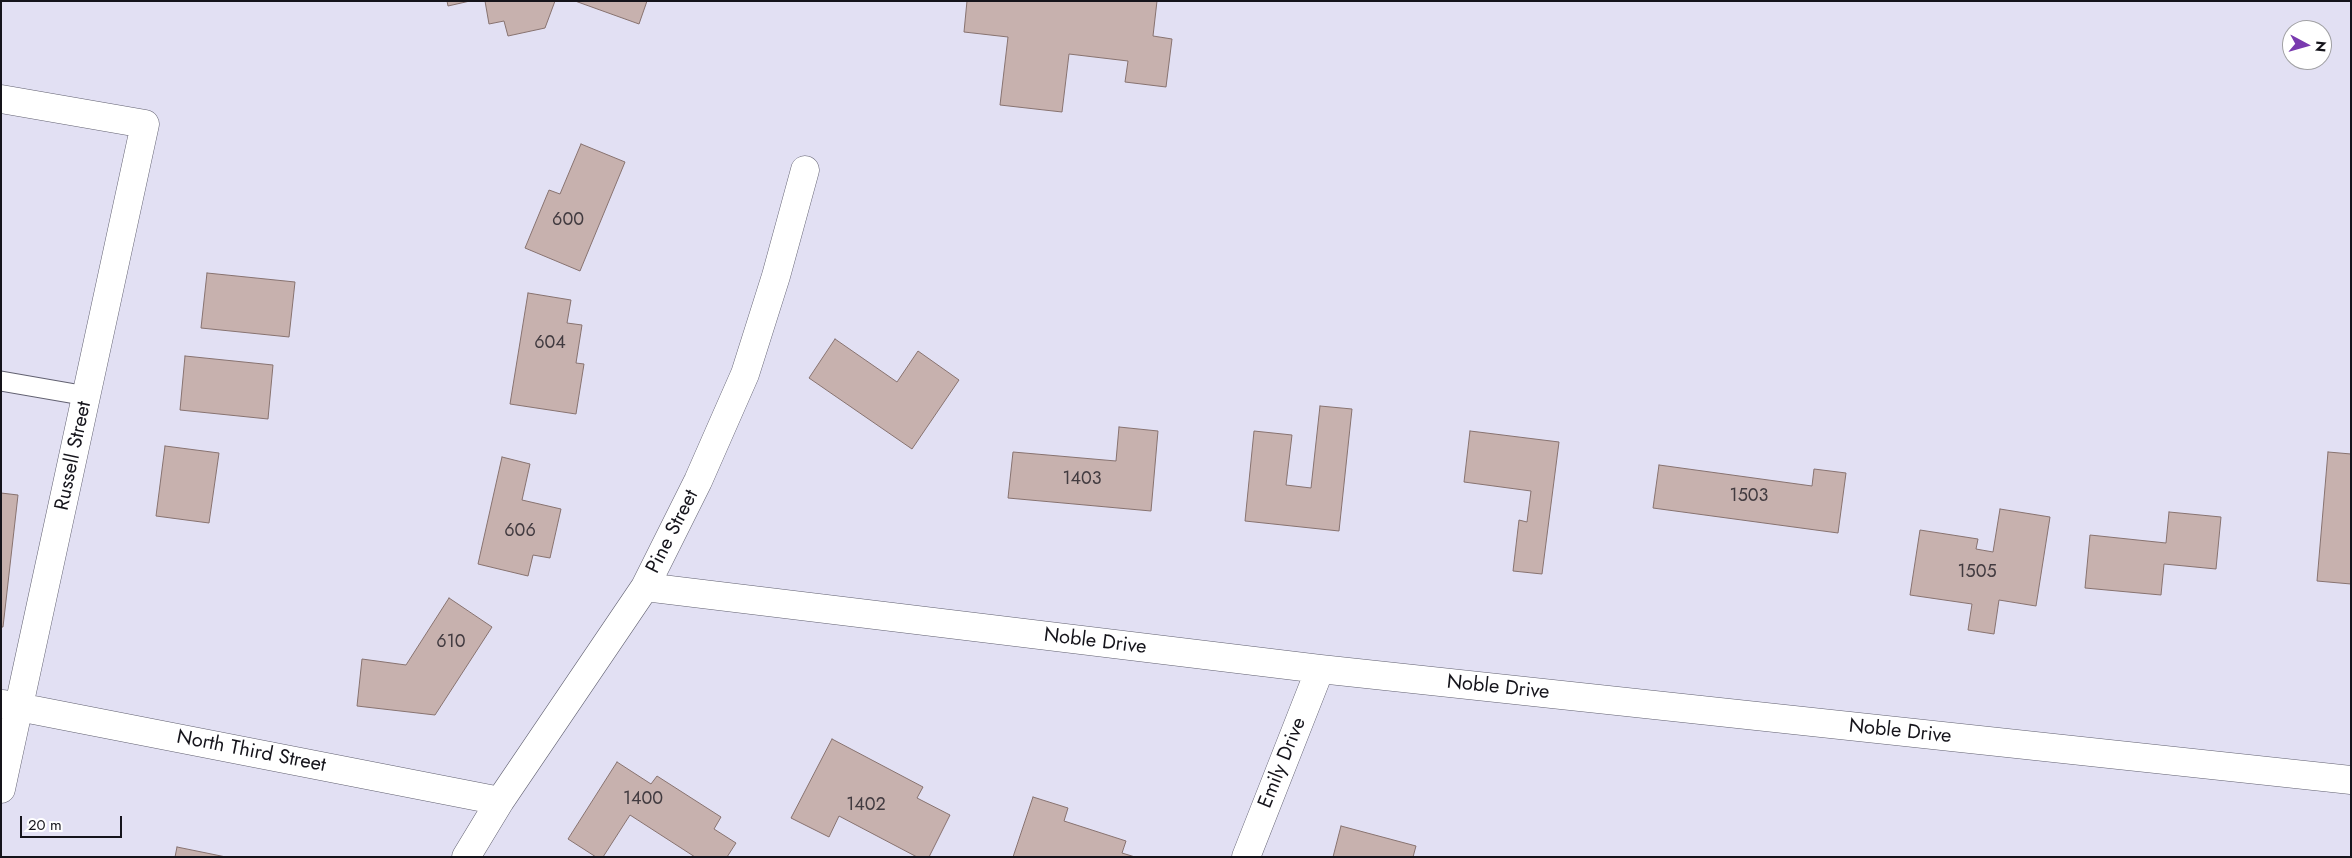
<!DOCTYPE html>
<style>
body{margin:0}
#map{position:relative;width:2352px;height:858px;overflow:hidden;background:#e2e0f3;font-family:Jost,sans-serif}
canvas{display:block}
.frame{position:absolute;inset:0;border:2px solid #15141b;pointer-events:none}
.north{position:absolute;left:2282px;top:20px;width:50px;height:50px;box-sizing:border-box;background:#fff;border:1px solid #a1a1a4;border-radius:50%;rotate:96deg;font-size:14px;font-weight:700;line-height:20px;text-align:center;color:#15141b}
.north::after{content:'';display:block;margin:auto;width:18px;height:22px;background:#793aaf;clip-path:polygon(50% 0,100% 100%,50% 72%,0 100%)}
.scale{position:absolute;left:20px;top:816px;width:102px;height:22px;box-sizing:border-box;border:2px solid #15141b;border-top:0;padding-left:6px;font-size:15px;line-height:18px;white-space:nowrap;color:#15141b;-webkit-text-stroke:4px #fff;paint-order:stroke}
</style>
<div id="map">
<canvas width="2352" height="858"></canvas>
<div class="frame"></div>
<div class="north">N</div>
<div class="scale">20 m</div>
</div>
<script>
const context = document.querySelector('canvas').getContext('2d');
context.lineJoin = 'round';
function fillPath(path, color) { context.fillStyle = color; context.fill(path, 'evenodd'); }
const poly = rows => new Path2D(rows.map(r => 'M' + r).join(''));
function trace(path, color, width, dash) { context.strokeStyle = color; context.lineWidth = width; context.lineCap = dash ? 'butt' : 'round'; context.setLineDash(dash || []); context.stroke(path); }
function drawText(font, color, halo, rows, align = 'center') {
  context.font = font + ' Jost,sans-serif'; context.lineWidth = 5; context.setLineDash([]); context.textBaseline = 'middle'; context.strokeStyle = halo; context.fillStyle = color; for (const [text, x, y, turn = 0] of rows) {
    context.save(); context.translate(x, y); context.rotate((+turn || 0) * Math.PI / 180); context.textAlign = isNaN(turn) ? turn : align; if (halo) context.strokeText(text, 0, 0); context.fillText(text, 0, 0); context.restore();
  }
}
const building = poly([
 [447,1,470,1,448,6,447,1],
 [485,1,555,1,545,28,508,36,504,21,489,24,485,1],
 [575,1,647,1,639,24,575,1],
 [967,1,1157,1,1153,36,1172,39,1166,87,1125,82,1128,61,1069,54,1062,112,1000,105,1008,37,964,32,967,1],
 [581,144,625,162,580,271,525,248,549,190,560,194,581,144],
 [207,273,295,282,289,337,201,328,207,273],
 [528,293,571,300,567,323,582,325,576,363,584,364,576,414,510,404,528,293],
 [835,339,897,382,918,351,959,380,912,449,809,378,835,339],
 [185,356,273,365,268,419,180,410,185,356],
 [1320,406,1352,409,1339,531,1245,521,1254,431,1292,435,1286,485,1311,488,1320,406],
 [1119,427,1158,431,1151,511,1008,498,1013,452,1116,461,1119,427],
 [1470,431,1559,442,1542,574,1513,571,1519,520,1527,522,1531,491,1464,482,1470,431],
 [165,446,219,453,209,523,156,516,165,446],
 [2328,452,2351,454,2351,584,2317,581,2328,452],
 [502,457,530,464,522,500,561,509,550,558,533,555,528,576,478,564,502,457],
 [1659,465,1812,486,1814,469,1846,473,1838,533,1653,508,1659,465],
 [1,493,18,495,3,627,1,627,1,493],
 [2000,509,2050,517,2036,606,1999,600,1994,634,1968,630,1972,604,1910,595,1920,530,1978,539,1976,549,1993,552,2000,509],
 [2169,512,2221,517,2216,569,2164,564,2161,595,2085,588,2090,535,2166,543,2169,512],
 [449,598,492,627,435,715,357,706,362,659,406,665,449,598],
 [832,739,923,787,917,798,950,815,929,857,917,857,839,816,829,837,791,818,832,739],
 [617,762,651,784,657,776,721,817,714,829,736,843,727,857,695,857,630,815,603,857,596,857,568,839,617,762],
 [1033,797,1068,808,1064,821,1126,841,1122,853,1135,857,1013,857,1033,797],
 [1341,826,1416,846,1413,857,1333,857,1341,826],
 [177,847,226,857,175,857,177,847]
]);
const service = poly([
 [1,381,87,396]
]);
const minor = poly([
 [1,99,145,124,1,789],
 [645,587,1320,669,2351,780],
 [3,704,500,801],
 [466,857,500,801,645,587,698,481,745,374,776,276,805,170],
 [1246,857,1320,669]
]);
const numberNames = [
 ["600",568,221],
 ["604",550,344],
 ["1403",1082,480],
 ["1503",1749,497],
 ["606",520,532],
 ["1505",1977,573],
 ["610",451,643],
 ["1400",643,800],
 ["1402",866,806]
];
const streetNames = [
 ["Russell Street",74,456,-78],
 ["Pine Street",673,532,-63],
 ["Noble Drive",1095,642,7],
 ["Noble Drive",1498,688,6],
 ["Noble Drive",1900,732,6],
 ["North Third Street",251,752,11],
 ["Emily Drive",1283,763,-68]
];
fillPath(building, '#c7b1ae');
trace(building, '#87726f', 1);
trace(service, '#616070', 21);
trace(minor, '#616070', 29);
trace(service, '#fff', 19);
trace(minor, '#fff', 28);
drawText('18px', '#423b40', null, numberNames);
drawText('20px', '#15141b', '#fff', streetNames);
</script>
